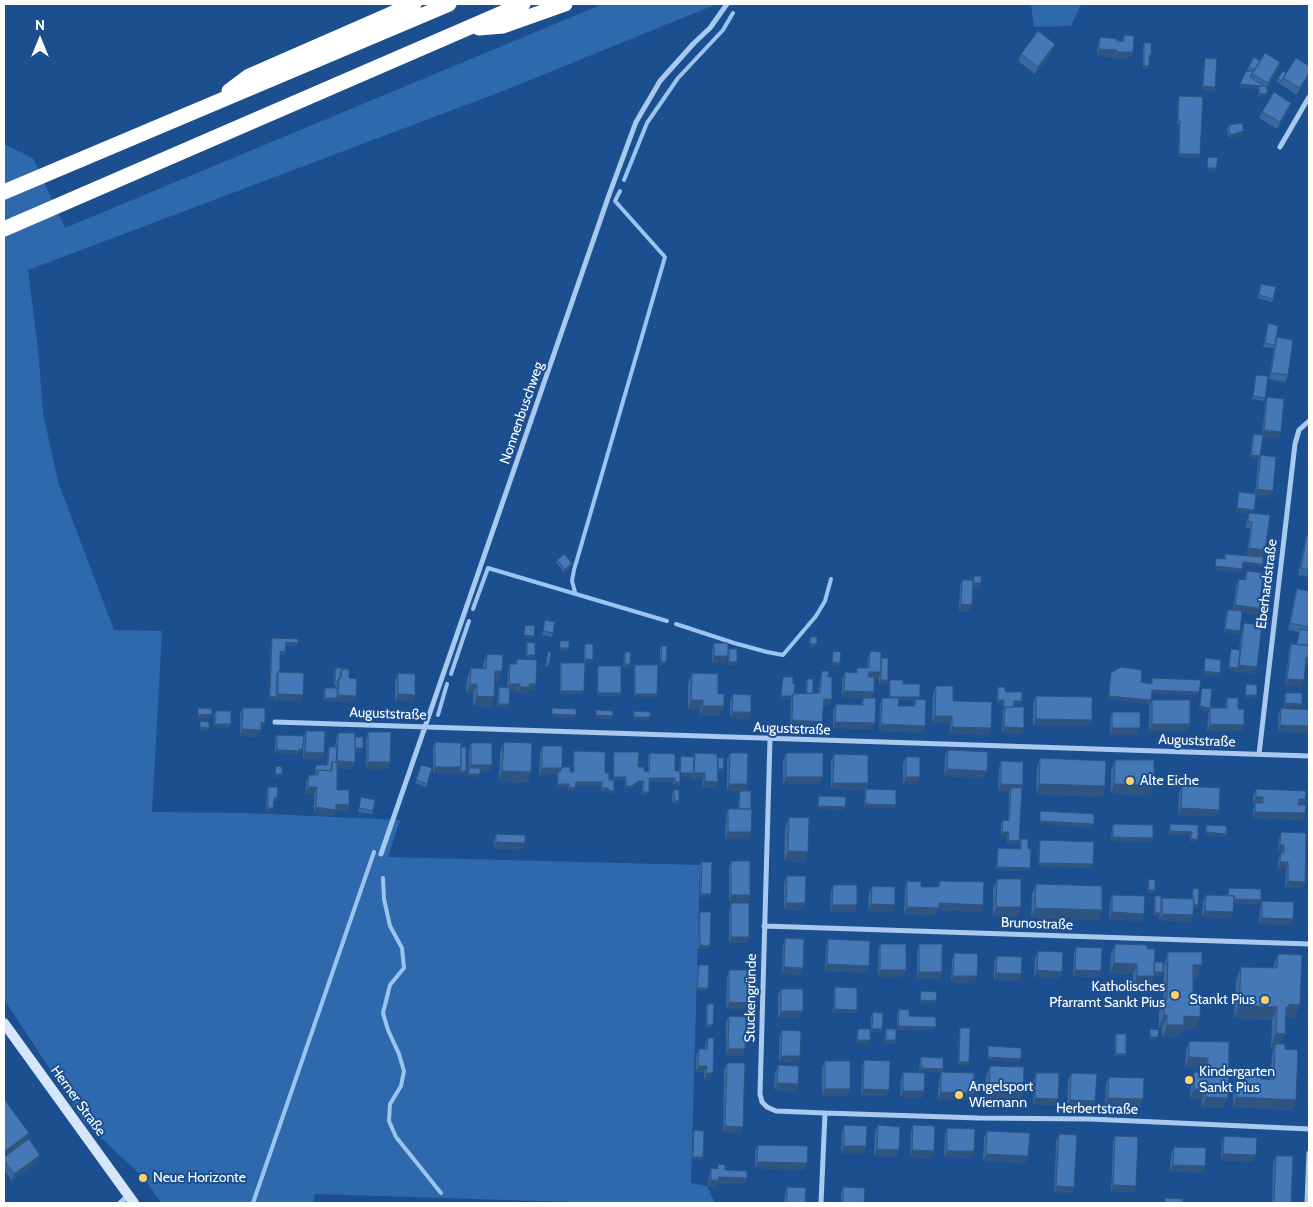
<!DOCTYPE html>
<meta charset="utf-8">
<style>
body{margin:0}
#map{position:relative;width:1313px;height:1207px;overflow:hidden;background:#1b4f8f;font-family:Cabin,sans-serif}
canvas{display:block}
.frame{position:absolute;inset:0;border:5px solid #fff;pointer-events:none}
.north{position:absolute;left:15px;top:15px;width:50px;height:50px;-webkit-text-stroke:4px #1b4f8f;paint-order:stroke;rotate:0deg;font-size:14px;font-weight:700;line-height:20px;text-align:center;color:#fff}
.north::after{content:'';display:block;margin:auto;width:18px;height:22px;background:#fff;clip-path:polygon(50% 0,100% 100%,50% 72%,0 100%)}
</style>
<div id="map">
<canvas width="1313" height="1207"></canvas>
<div class="frame"></div>
<div class="north">N</div>
</div>
<script>
const context = document.querySelector('canvas').getContext('2d');
context.lineJoin = 'round';
function fillPath(path, color) { context.fillStyle = color; context.fill(path, 'evenodd'); }
const poly = rows => new Path2D(rows.map(r => 'M' + r).join(''));
function trace(path, color, width, dash) { context.strokeStyle = color; context.lineWidth = width; context.lineCap = dash ? 'butt' : 'round'; context.setLineDash(dash || []); context.stroke(path); }
function drawText(font, color, halo, rows, align = 'center') {
  context.font = font + ' Cabin,sans-serif'; context.lineWidth = 4; context.setLineDash([]); context.textBaseline = 'middle'; context.strokeStyle = halo; context.fillStyle = color; for (const [text, x, y, turn = 0] of rows) {
    context.save(); context.translate(x, y); context.rotate((+turn || 0) * Math.PI / 180); context.textAlign = isNaN(turn) ? turn : align; if (halo) context.strokeText(text, 0, 0); context.fillText(text, 0, 0); context.restore();
  }
}
const green = poly([
 [603,4,717,4,503,91,28,270,39,359,43,413,58,482,114,630,162,631,152,812,247,813,400,820,388,857,700,865,691,1183,707,1186,715,1203,603,1203,315,1194,313,1203,161,1203,145,1179,85,1123,4,999,4,144,33,158,65,228],
 [1031,4,1081,4,1071,26,1034,27]
]);
const stream = poly([
 [624,180,647,123,678,78,723,30,733,13],
 [575,592,572,581,574,570,665,257,615,201,620,191],
 [473,609,488,568,667,621],
 [676,624,734,643,767,652,783,655,816,616,825,601,831,579],
 [451,674,469,621],
 [438,715,447,684],
 [383,878,384,899,390,926,402,948,404,968,390,985,383,1013,388,1030,399,1054,404,1071,401,1086,390,1104,389,1121,396,1137,441,1193],
 [253,1203,374,852]
]);
const street = poly([
 [1280,147,1309,97],
 [275,722,1309,756],
 [770,739,760,1094,762,1102,767,1107,776,1111,825,1113,821,1203],
 [1259,754,1295,444,1299,430,1309,421],
 [381,854,609,195,636,122,660,81,694,43,710,28,727,4],
 [764,926,1309,944],
 [825,1113,979,1118,1090,1119,1309,1129],
 [120,1203,128,1196],
 [1307,1203,1309,1153]
]);
const secondary = poly([
 [4,1023,134,1203]
]);
const highway = poly([
 [479,28,503,26,565,4],
 [229,91,249,76,414,4],
 [4,192,449,4],
 [4,229,523,4]
]);
const wall = poly([
 [1124,35,1130,58,1114,59,1114,57,1097,56,1098,44,1100,37,1122,41],
 [1144,43,1151,55,1149,59,1149,66,1147,69,1143,69,1143,46],
 [1053,51,1035,74,1018,61,1021,54],
 [1205,58,1215,87,1214,91,1202,90,1204,62],
 [1260,61,1280,62,1278,69,1267,88,1268,93,1266,96,1259,97,1258,89,1239,87,1250,71,1247,69,1249,66],
 [1309,66,1297,95,1277,82,1278,78,1286,73],
 [1179,96,1200,154,1199,158,1178,157,1179,124,1177,124,1178,99],
 [1289,110,1277,129,1259,118,1262,112],
 [1229,125,1243,135,1229,138,1227,129],
 [1260,287,1273,299,1272,302,1257,298],
 [1268,323,1276,340,1288,375,1285,382,1269,379,1274,348,1263,347],
 [1256,375,1265,398,1264,401,1252,399],
 [1267,397,1281,432,1278,438,1262,437,1259,459,1250,458,1252,437,1254,434,1262,435,1265,404],
 [1261,455,1270,497,1256,496,1253,513,1263,557,1247,555,1250,528,1246,528,1247,520,1249,513,1236,512,1238,496,1239,492,1255,494,1258,462],
 [1307,535,1309,535,1309,577,1298,575,1305,541],
 [557,560,571,566,564,572,556,563],
 [1247,571,1259,608,1257,614,1242,613,1240,631,1239,634,1224,632,1226,613,1228,610,1233,610,1236,586,1239,579,1244,580],
 [974,576,981,583,980,587,973,587,969,612,959,611,960,586,962,580,973,580],
 [1297,589,1309,591,1309,642,1308,645,1309,665,1305,664,1304,680,1301,687,1285,685,1289,650,1291,644,1296,644,1299,632,1288,630,1295,596],
 [545,620,553,633,552,637,542,635],
 [1244,623,1254,674,1228,670,1230,652,1231,649,1239,650,1242,629],
 [272,638,298,643,296,646,286,646,284,655,280,655,279,672,303,695,301,701,275,701,275,700,269,700,271,641],
 [527,642,535,655,533,658,526,658,526,645],
 [714,643,725,663,712,663,712,650],
 [585,644,592,663,584,663,584,647],
 [662,646,665,665,660,665,660,649],
 [729,649,736,665,728,665,728,653],
 [870,651,881,658,887,684,879,684,879,676,878,679,874,679,872,698,873,729,833,728,833,711,836,704,861,705,863,698,842,697,842,679,845,672,855,673,857,668,867,668,868,658],
 [548,652,549,664,548,667,545,666],
 [625,652,630,664,629,668,623,667,624,655],
 [487,654,502,671,498,681,495,681,494,697,491,707,473,706,473,694,466,694,467,678,471,668,483,668,483,664],
 [517,659,536,684,534,691,528,691,527,694,517,693,517,691,510,690,508,707,497,707,498,691,499,687,507,688,508,670,510,664,515,664],
 [561,663,584,691,583,694,560,694,560,666],
 [635,665,657,694,656,697,634,697,634,669],
 [598,666,621,693,620,696,597,696,597,669],
 [336,668,347,668,349,678,356,696,354,702,324,701,324,691,325,688,336,688,336,685,334,685,334,671],
 [822,671,829,706,823,706,822,722,820,728,790,727,791,700,780,700,782,681,783,677,793,684,794,694,806,694,806,683,807,679,813,693,818,693,820,678],
 [398,673,415,695,412,701,395,701,395,680],
 [692,673,718,694,724,706,720,716,700,716,700,710,688,710,688,683],
 [1111,673,1141,682,1151,683,1152,678,1199,692,1198,695,1151,693,1150,704,1108,699,1110,676],
 [890,680,903,684,919,700,925,726,923,733,879,731,880,704,882,698,889,698,889,683],
 [899,700,915,700,913,706,898,706],
 [936,686,953,701,988,735,950,733,950,723,932,723,933,693],
 [998,687,1006,692,1020,704,1014,704,1014,707,1024,728,1021,734,1002,734,1003,704,997,704,997,690],
 [1202,688,1208,711,1199,710,1201,692],
 [1286,693,1302,704,1301,707,1284,707,1284,696],
 [733,694,751,712,748,719,730,718,730,701],
 [1036,696,1092,720,1089,726,1033,726,1033,703],
 [1227,698,1238,709,1242,731,1207,731,1208,714,1210,708,1225,708,1225,705],
 [1152,700,1190,724,1187,731,1149,731,1149,706],
 [243,708,263,729,261,729,258,737,240,736,240,714],
 [1281,708,1309,710,1309,733,1278,732,1278,715],
 [216,711,231,724,230,728,214,727,214,714],
 [1112,712,1138,735,1110,735,1110,718],
 [306,731,324,753,322,759,303,759,303,741,301,753,298,753,298,754,275,753,275,738,277,735,304,736],
 [368,732,388,769,366,769,366,739],
 [338,733,355,737,363,748,362,752,355,751,355,762,352,769,337,768,337,790,349,805,347,811,335,811,333,816,314,814,314,794,306,794,306,782,309,775,315,775,315,768,316,765,327,765,328,751,329,747,335,747,336,739],
 [435,742,461,747,465,774,433,774,433,748],
 [504,742,531,772,528,783,499,782,500,752],
 [471,743,492,765,489,772,480,772,479,777,468,777,469,750],
 [542,746,562,767,570,772,573,772,573,755,574,751,605,773,609,780,613,780,613,755,614,752,644,771,648,772,648,756,650,753,675,771,679,771,680,760,681,756,694,757,695,753,717,760,718,758,723,769,722,772,718,772,718,782,716,788,702,788,703,780,692,780,692,777,680,776,680,782,679,786,673,785,673,782,649,781,647,795,642,795,642,784,636,784,631,789,625,789,625,780,614,780,614,791,613,794,607,794,607,792,601,792,601,786,575,785,574,791,568,791,568,787,557,787,557,775,539,775,540,753],
 [948,750,987,771,984,778,944,776,945,756],
 [730,753,747,784,745,791,727,790,727,759],
 [786,753,821,784,783,784,783,760],
 [834,754,868,783,866,789,895,808,864,808,865,790,831,789,831,761],
 [906,757,918,784,903,784,903,763],
 [1040,758,1105,786,1102,797,1036,794,1037,768],
 [1115,760,1154,785,1150,795,1111,794,1111,770],
 [1001,761,1023,785,1022,788,1018,844,1007,843,1007,836,1001,835,1001,824,1003,820,1008,821,1009,791,998,791,999,768],
 [421,765,427,784,426,787,415,783],
 [1182,786,1217,816,1178,815,1179,793],
 [268,787,276,801,274,801,273,808,272,812,266,811,267,790],
 [1256,789,1303,805,1303,820,1253,818,1253,809,1255,804,1253,804,1253,796],
 [674,790,678,804,674,804,674,802,672,802,672,794],
 [740,791,751,809,749,839,725,839,726,816,728,809,738,809,739,794],
 [361,797,373,811,372,814,358,812],
 [789,817,808,852,804,862,784,861,785,827],
 [1113,824,1152,842,1111,841,1112,828],
 [1170,824,1198,825,1198,839,1196,842,1190,842,1190,835,1169,835,1169,828],
 [1281,832,1302,888,1285,888,1286,869,1278,869,1278,860,1281,853,1282,853,1282,852,1278,852,1279,839],
 [496,834,522,850,494,848,494,841],
 [1021,839,1028,849,1030,868,1029,871,996,870,997,851,998,848,1020,849,1020,842],
 [1040,840,1093,864,1092,868,1038,866,1039,844],
 [731,861,748,902,729,902,729,868],
 [702,862,711,894,710,897,700,897,700,865],
 [787,876,805,903,803,910,784,909,784,883],
 [997,879,1021,907,1017,917,993,917,993,889],
 [907,881,921,887,937,887,940,881,983,905,980,912,938,910,936,915,904,914,905,888],
 [1036,884,1098,920,1031,918,1032,894],
 [833,885,854,912,830,912,831,891],
 [872,886,892,912,868,911,869,893],
 [1193,888,1197,909,1193,909,1191,922,1159,920,1159,916,1154,916,1154,900,1155,896,1161,901,1162,898,1192,899,1192,892],
 [1229,888,1260,904,1234,903,1231,918,1202,917,1203,901,1206,895,1227,895],
 [1112,895,1144,914,1142,921,1109,919,1110,901],
 [1262,901,1291,925,1259,924,1260,908],
 [731,903,747,943,729,943,729,910],
 [700,912,709,949,698,949,699,915],
 [785,938,803,968,800,975,782,974,783,945],
 [828,939,866,973,825,971,826,946],
 [880,944,903,977,878,977,878,950],
 [919,944,940,979,917,979,917,951],
 [1115,944,1147,949,1162,976,1154,976,1150,986,1133,986,1133,974,1110,973,1111,954],
 [1076,947,1098,977,1073,976,1074,953],
 [1038,951,1060,978,1034,977,1035,958],
 [1168,952,1197,979,1193,979,1193,998,1195,1030,1182,1030,1179,1038,1162,1038,1162,1028,1159,1028,1159,1012,1163,1003,1164,965],
 [954,953,975,983,951,982,952,960],
 [1278,954,1295,1018,1286,1018,1281,1044,1285,1049,1296,1100,1292,1110,1233,1107,1233,1086,1237,1076,1261,1079,1270,1080,1272,1054,1274,1047,1271,1047,1272,1020,1234,1018,1236,980,1241,967,1273,968],
 [997,956,1021,974,1019,981,994,980,994,962],
 [699,965,706,991,696,991,697,968],
 [729,970,744,1009,726,1009,727,977],
 [835,987,856,1013,833,1013,834,990],
 [781,989,800,1018,778,1018,778,995],
 [707,1004,712,1028,706,1028,706,1008],
 [899,1009,909,1016,934,1030,897,1030,897,1013],
 [873,1012,882,1029,881,1032,871,1032,871,1016],
 [729,1016,743,1056,726,1055,726,1023],
 [960,1028,968,1065,958,1065,959,1032],
 [858,1029,870,1040,869,1043,856,1043,857,1032],
 [886,1029,896,1040,895,1044,884,1043,885,1033],
 [782,1030,800,1056,798,1063,779,1062,779,1037],
 [1116,1034,1125,1057,1115,1057,1115,1037],
 [708,1038,713,1073,710,1080,704,1080,704,1072,696,1072,696,1056,699,1049,705,1049,705,1044],
 [1189,1041,1229,1042,1224,1108,1202,1107,1202,1099,1190,1099,1191,1082,1194,1072,1204,1073,1204,1068,1185,1067,1186,1051],
 [921,1057,943,1069,942,1072,972,1100,938,1099,939,1079,941,1072,919,1071,920,1060],
 [864,1060,886,1096,861,1096,862,1067],
 [825,1061,848,1096,822,1095,822,1068],
 [727,1063,741,1133,723,1133,724,1070],
 [778,1065,796,1091,774,1090,775,1072],
 [990,1066,1019,1103,985,1102,986,1076],
 [903,1072,924,1091,922,1098,900,1097,901,1078],
 [1036,1073,1058,1099,1056,1105,1033,1104,1034,1079],
 [1071,1073,1095,1101,1093,1108,1067,1107,1068,1080],
 [1109,1077,1141,1106,1105,1104,1106,1084],
 [4,1099,29,1133,27,1140,40,1155,38,1161,12,1181,4,1170],
 [844,1125,866,1146,863,1153,841,1153,842,1132],
 [878,1125,899,1150,896,1157,874,1156,875,1132],
 [913,1125,932,1158,910,1157,911,1131],
 [947,1128,972,1158,944,1157,945,1134],
 [694,1130,702,1160,692,1160,693,1134],
 [987,1131,1026,1163,983,1161,984,1138],
 [1059,1134,1074,1187,1072,1193,1054,1193,1056,1141],
 [1115,1136,1136,1186,1134,1192,1111,1191,1113,1142],
 [1224,1136,1253,1162,1221,1160,1222,1143],
 [758,1145,805,1170,755,1168,755,1151],
 [1174,1147,1203,1173,1170,1171,1171,1154],
 [1276,1156,1291,1203,1272,1203,1273,1162],
 [718,1164,725,1170,747,1178,744,1184,717,1184,716,1187,708,1187,709,1175,711,1168,717,1169],
 [787,1187,805,1203,784,1203,785,1194],
 [843,1187,864,1203,841,1203,841,1194]
]);
const shadedWall = poly([
 [1055,44,1053,51,1035,74,1038,67],
 [1099,49,1117,50,1114,57,1097,56],
 [1117,52,1133,52,1130,58,1114,59],
 [1280,62,1278,69,1265,90,1268,83],
 [1144,66,1149,66,1147,69,1143,69],
 [1309,73,1309,76,1297,95,1300,88],
 [1240,84,1263,86,1259,87,1258,89,1239,87],
 [1203,86,1215,87,1214,91,1202,90],
 [1268,93,1266,96,1259,97,1260,94],
 [1291,103,1289,110,1277,129,1280,122],
 [1244,131,1243,135,1229,138,1230,135],
 [1179,154,1200,154,1199,158,1178,157],
 [1207,168,1216,168,1215,172,1206,171],
 [1264,430,1281,432,1278,438,1261,437],
 [1251,455,1260,456,1259,459,1250,458],
 [1257,489,1273,491,1270,497,1255,496],
 [1237,508,1254,510,1253,514,1236,512],
 [1249,548,1265,550,1263,557,1247,555],
 [1243,562,1263,564,1261,567,1242,565],
 [572,563,571,566,564,572,565,569],
 [1215,566,1242,569,1241,573,1214,570],
 [974,583,981,583,980,587,973,587],
 [961,604,972,605,969,612,959,611],
 [1235,605,1259,608,1257,614,1233,612],
 [1225,629,1240,631,1239,634,1224,632],
 [524,635,534,636,533,639,522,638],
 [286,642,298,643,296,646,284,646],
 [810,644,817,644,815,648,808,648],
 [560,648,569,648,568,651,558,651],
 [280,651,285,652,284,655,279,655],
 [527,655,535,655,533,658,526,658],
 [714,656,728,656,725,663,712,663],
 [1306,657,1309,658,1309,665,1304,664],
 [585,659,593,660,592,663,584,663],
 [661,662,666,662,665,665,660,665],
 [729,662,737,662,736,665,728,665],
 [832,662,840,663,839,666,831,666],
 [625,664,630,664,629,668,623,667],
 [1239,665,1257,667,1254,674,1228,670,1229,667,1238,668],
 [495,671,502,671,498,681,492,681],
 [1204,671,1220,673,1219,676,1203,675],
 [869,672,881,672,878,679,866,678],
 [1287,679,1304,680,1301,687,1285,685],
 [881,680,888,680,887,684,879,684],
 [470,684,477,684,473,694,466,694],
 [509,684,520,684,517,691,507,690],
 [529,684,536,684,534,691,528,691,527,694,517,693,520,687],
 [1152,690,1199,692,1198,695,1150,693],
 [561,691,584,691,583,694,560,694],
 [844,691,874,692,872,699,842,697],
 [598,693,621,693,620,696,597,696],
 [278,694,303,695,301,701,275,701],
 [398,694,415,695,412,701,395,701],
 [635,694,657,694,656,697,634,697],
 [338,695,356,696,354,702,324,701,325,698,337,698],
 [1245,695,1257,695,1255,699,1244,698],
 [270,696,276,697,275,700,269,700],
 [477,696,494,697,491,707,473,706],
 [781,696,792,696,791,700,780,700],
 [1109,696,1151,700,1150,704,1108,699],
 [890,697,920,697,918,700,888,700],
 [824,699,832,699,829,706,821,706],
 [691,700,703,700,700,710,688,710],
 [998,700,1004,700,1003,704,997,704],
 [1014,701,1022,701,1020,704,1013,704],
 [1285,703,1302,704,1301,707,1284,707],
 [499,704,509,704,508,707,497,707],
 [703,706,724,706,720,716,700,716],
 [1200,706,1210,708,1208,711,1199,710],
 [732,712,751,712,748,719,730,718],
 [212,714,211,718,196,719,198,715],
 [552,714,576,715,575,718,550,717],
 [596,715,613,716,611,719,595,719],
 [935,716,952,716,950,723,932,723],
 [634,717,650,717,649,721,632,720],
 [1036,719,1092,720,1089,726,1033,726],
 [792,720,822,722,820,728,790,727],
 [261,722,265,723,263,729,259,729],
 [835,722,875,723,873,729,833,728],
 [215,724,231,724,230,728,214,727],
 [881,724,925,726,923,733,879,731],
 [1152,724,1190,724,1187,731,1149,731],
 [1210,724,1244,725,1242,731,1207,731],
 [1280,725,1309,726,1309,733,1278,732],
 [200,727,209,728,208,731,199,731],
 [952,727,991,728,988,735,950,733],
 [1004,727,1024,728,1021,734,1002,734],
 [1112,728,1140,728,1138,735,1110,735],
 [242,729,261,730,258,737,240,736],
 [354,748,363,748,362,752,353,751],
 [302,749,301,753,298,753,298,754,275,753,277,750],
 [305,752,324,753,322,759,303,759],
 [337,761,355,762,352,769,335,768],
 [368,762,390,762,388,769,366,769],
 [471,765,492,765,489,772,469,772],
 [435,767,461,767,466,771,465,774,433,774],
 [542,768,562,768,559,775,558,772,557,775,539,775],
 [718,769,723,769,722,772,717,772],
 [947,769,987,771,984,778,944,776],
 [502,771,531,772,528,783,499,782],
 [680,773,693,773,692,777,679,776],
 [694,773,705,773,703,780,692,780],
 [275,774,282,774,281,778,274,778],
 [469,774,480,774,479,777,468,777],
 [614,777,626,777,625,780,613,780],
 [786,777,823,777,821,784,783,784],
 [906,777,920,777,918,784,903,784],
 [649,778,675,778,673,782,648,781],
 [638,781,644,781,642,784,636,784,631,789,625,789,626,786],
 [705,781,718,782,716,788,702,788],
 [576,782,602,782,601,786,574,785],
 [675,782,680,782,679,786,673,785],
 [833,783,868,783,865,790,831,789],
 [558,784,569,784,568,787,557,787],
 [729,784,747,784,745,791,727,790],
 [1001,784,1023,785,1021,791,1011,788,1009,791,998,791],
 [1039,784,1105,786,1102,797,1036,794],
 [1114,784,1154,785,1150,795,1111,794],
 [308,787,317,787,314,794,306,794],
 [569,787,575,788,574,791,568,791],
 [602,788,608,788,607,792,601,792],
 [608,790,614,791,613,794,607,794],
 [643,792,649,792,647,795,642,795],
 [1256,797,1263,797,1260,804,1253,804],
 [1299,799,1305,799,1303,806,1296,806],
 [675,801,679,801,678,804,674,804],
 [336,804,349,805,347,811,335,811,333,816,314,814,316,807],
 [865,804,896,805,895,808,864,808],
 [818,806,845,807,844,810,817,809],
 [268,808,273,808,272,812,266,811],
 [1181,808,1219,810,1217,816,1178,815],
 [1255,812,1305,813,1303,820,1253,818],
 [1040,821,1094,824,1092,828,1038,824],
 [1170,831,1192,832,1190,835,1169,835],
 [728,832,751,832,749,839,725,839],
 [1002,832,1009,832,1007,836,1001,835],
 [1206,832,1226,834,1225,837,1204,836],
 [1113,837,1153,838,1152,842,1111,841],
 [1191,839,1198,839,1196,842,1190,842],
 [1008,840,1019,841,1018,844,1007,843],
 [496,842,525,843,522,850,494,848],
 [1280,845,1284,845,1282,852,1278,852],
 [788,851,808,852,804,862,784,861],
 [1280,862,1288,862,1286,869,1278,869],
 [1039,863,1093,864,1092,868,1038,866],
 [997,867,1030,868,1029,871,996,870],
 [1288,881,1305,882,1302,888,1285,888],
 [1148,890,1155,890,1153,893,1147,893],
 [701,894,711,894,710,897,700,897],
 [731,895,750,895,748,902,729,902],
 [1228,899,1261,900,1260,904,1227,902],
 [786,903,805,903,803,910,784,909],
 [939,903,983,905,980,912,938,910,936,915,904,914,907,907],
 [871,904,895,905,892,912,868,911],
 [832,905,857,905,854,912,830,912],
 [1192,905,1198,905,1197,909,1191,909],
 [996,907,1021,907,1017,917,993,917],
 [1035,908,1102,910,1098,920,1031,918],
 [1205,911,1233,912,1231,918,1202,917],
 [1112,912,1144,914,1142,921,1109,919],
 [1155,913,1161,913,1159,916,1154,916],
 [1162,914,1193,915,1191,922,1159,920],
 [1262,918,1293,919,1291,925,1259,924],
 [731,937,749,937,747,943,729,943],
 [700,945,710,946,709,949,698,949],
 [1114,963,1137,964,1133,974,1110,973],
 [827,964,869,966,866,973,825,971],
 [1193,965,1202,965,1197,979,1188,978],
 [784,967,803,968,800,975,782,974],
 [880,970,906,970,903,977,878,977],
 [1037,970,1062,972,1060,978,1034,977],
 [1075,970,1101,971,1098,977,1073,976],
 [919,972,942,972,940,979,917,979],
 [1152,972,1163,972,1162,976,1151,976],
 [996,973,1021,974,1019,981,994,980],
 [953,976,977,976,975,983,951,982],
 [1137,976,1154,976,1150,986,1133,986],
 [697,988,708,988,706,991,696,991],
 [920,1000,936,1001,935,1004,919,1003],
 [729,1002,747,1003,744,1009,726,1009],
 [1289,1004,1300,1005,1295,1018,1285,1018,1286,1007],
 [1239,1005,1277,1007,1272,1020,1234,1018],
 [835,1009,857,1010,856,1013,833,1013],
 [781,1011,803,1011,800,1018,778,1018],
 [1164,1015,1167,1015,1162,1028,1159,1028],
 [1184,1016,1200,1017,1195,1030,1182,1030,1179,1038,1162,1038,1167,1025],
 [707,1025,713,1025,712,1028,706,1028],
 [898,1026,936,1027,934,1030,897,1030],
 [872,1029,882,1029,881,1032,871,1032],
 [1276,1033,1285,1034,1280,1047,1275,1044,1274,1047,1271,1047],
 [1150,1037,1158,1037,1157,1041,1148,1040],
 [857,1040,870,1040,869,1043,856,1043],
 [886,1040,896,1040,895,1044,884,1043],
 [728,1049,745,1049,743,1056,726,1055],
 [1116,1054,1126,1054,1125,1057,1115,1057],
 [781,1056,800,1056,798,1063,779,1062],
 [988,1057,1021,1059,1019,1062,987,1060],
 [1189,1057,1208,1058,1204,1068,1185,1067],
 [959,1062,969,1062,968,1065,958,1065],
 [698,1066,707,1066,704,1072,696,1072],
 [921,1068,943,1069,941,1072,919,1071],
 [706,1073,713,1073,710,1080,704,1080],
 [777,1083,798,1084,796,1091,774,1090],
 [825,1089,850,1089,848,1096,822,1095],
 [863,1089,889,1090,886,1096,861,1096],
 [1194,1089,1206,1089,1202,1099,1190,1099],
 [903,1091,924,1091,922,1098,900,1097],
 [941,1092,974,1093,972,1100,938,1099],
 [989,1092,1023,1093,1019,1103,985,1102],
 [1206,1097,1228,1098,1224,1108,1202,1107],
 [1236,1097,1296,1100,1292,1110,1233,1107],
 [1035,1098,1058,1099,1056,1105,1033,1104],
 [1108,1098,1143,1099,1141,1106,1105,1104],
 [1070,1100,1095,1101,1093,1108,1067,1107],
 [725,1126,743,1127,741,1133,723,1133],
 [29,1133,25,1147,4,1160,4,1152],
 [844,1146,866,1146,863,1153,841,1153],
 [877,1149,899,1150,896,1157,874,1156],
 [912,1150,934,1151,932,1158,910,1157],
 [947,1151,974,1151,972,1158,944,1157],
 [986,1154,1028,1156,1026,1163,983,1161],
 [1223,1154,1256,1155,1253,1162,1221,1160],
 [40,1155,38,1161,12,1181,14,1174],
 [693,1157,703,1157,702,1160,692,1160],
 [757,1162,807,1163,805,1170,755,1168],
 [1173,1165,1205,1166,1203,1173,1170,1171],
 [719,1177,747,1178,744,1184,717,1184,716,1187,708,1187,711,1180],
 [1113,1185,1136,1186,1134,1192,1111,1191],
 [1056,1186,1074,1187,1072,1193,1054,1193]
]);
const building = poly([
 [1038,31,1055,44,1038,67,1021,54,1038,31],
 [1124,35,1134,36,1133,52,1117,52,1117,50,1099,49,1100,37,1117,39,1117,41,1124,41,1124,35],
 [1144,43,1151,43,1151,55,1149,55,1149,66,1144,66,1144,43],
 [1265,53,1280,62,1268,83,1252,74,1265,53],
 [1254,57,1260,61,1254,70,1249,66,1254,57],
 [1205,58,1217,59,1215,87,1203,86,1205,58],
 [1296,58,1309,66,1309,73,1300,88,1283,78,1296,58],
 [1246,71,1253,71,1250,77,1266,87,1268,93,1260,94,1259,87,1263,86,1240,84,1246,71],
 [1283,71,1286,73,1282,81,1278,78,1283,71],
 [1274,92,1291,103,1280,122,1262,112,1274,92],
 [1179,96,1203,97,1200,154,1179,154,1180,121,1178,121,1179,96],
 [1242,123,1244,131,1230,135,1229,125,1242,123],
 [1208,157,1218,158,1216,168,1207,168,1208,157],
 [1261,284,1276,287,1273,299,1259,295,1261,284],
 [1268,323,1278,326,1275,345,1265,343,1268,323],
 [1277,337,1293,340,1288,375,1271,373,1277,337],
 [1256,375,1268,376,1265,398,1253,396,1256,375],
 [1267,397,1284,399,1281,432,1264,430,1267,397],
 [1254,434,1263,435,1260,456,1251,455,1254,434],
 [1261,455,1276,457,1273,491,1257,489,1261,455],
 [1239,492,1256,494,1254,510,1237,508,1239,492],
 [1249,513,1270,515,1265,550,1249,548,1252,522,1248,521,1249,513],
 [1307,535,1309,535,1309,570,1301,568,1307,535],
 [564,554,572,563,565,569,557,560,564,554],
 [1225,554,1263,557,1263,564,1243,562,1242,569,1215,566,1216,558,1225,559,1225,554],
 [1247,571,1263,573,1259,608,1235,605,1239,579,1246,580,1247,571],
 [974,576,981,576,981,583,974,583,974,576],
 [962,580,973,580,972,605,961,604,962,580],
 [1297,589,1309,591,1309,627,1290,623,1297,589],
 [1228,610,1242,611,1240,631,1225,629,1228,610],
 [545,620,555,622,553,633,543,631,545,620],
 [1244,623,1262,625,1257,667,1239,665,1244,623],
 [525,625,535,626,534,636,524,635,525,625],
 [1300,629,1309,631,1308,645,1297,644,1300,629],
 [810,637,817,637,817,644,810,644,810,637],
 [272,638,298,639,298,643,286,642,285,652,280,651,280,669,279,672,278,672,277,675,276,697,270,696,272,638],
 [560,641,569,641,569,648,560,648,560,641],
 [527,642,535,643,535,655,527,655,527,642],
 [714,643,728,643,728,656,714,656,714,643],
 [585,644,593,644,593,660,585,659,585,644],
 [1291,644,1309,646,1309,658,1306,657,1304,680,1287,679,1291,644],
 [662,646,667,646,666,662,661,662,662,646],
 [729,649,737,649,737,662,729,662,729,649],
 [1231,649,1240,650,1238,668,1229,667,1231,649],
 [833,651,841,652,840,663,832,662,833,651],
 [870,651,881,652,881,672,869,672,868,677,874,677,874,692,844,691,845,672,857,673,857,668,869,668,870,651],
 [548,652,551,652,549,664,546,663,548,652],
 [625,652,631,652,630,664,625,664,625,652],
 [487,654,503,655,502,671,495,671,494,697,477,696,477,684,470,684,471,668,486,669,487,654],
 [881,658,888,658,888,680,881,680,881,658],
 [1205,658,1221,660,1220,673,1204,671,1205,658],
 [517,659,537,660,536,684,529,684,529,687,520,687,520,684,509,684,510,664,517,664,517,659],
 [561,663,585,663,584,691,561,691,561,663],
 [635,665,658,665,657,694,635,694,635,665],
 [598,666,621,666,621,693,598,693,598,666],
 [1121,667,1142,670,1141,682,1152,684,1152,678,1201,680,1199,692,1152,690,1151,700,1109,696,1111,673,1121,667],
 [336,668,347,668,347,669,342,669,340,672,340,678,339,678,338,681,335,681,336,668],
 [342,669,349,669,349,678,357,679,356,696,338,695,339,678,341,678,342,669],
 [822,671,829,671,828,677,832,677,832,699,824,699,822,722,792,720,793,694,820,693,822,671],
 [278,672,304,673,303,695,278,694,278,672],
 [398,673,415,674,415,695,398,694,398,673],
 [692,673,718,674,718,694,724,694,724,706,703,706,703,700,691,700,692,673],
 [783,677,793,677,793,684,795,684,794,694,793,694,792,696,781,696,783,677],
 [807,679,813,679,813,693,807,694,807,679],
 [890,680,903,680,903,684,920,684,920,697,890,697,890,680],
 [1246,684,1257,685,1257,695,1245,695,1246,684],
 [936,686,953,686,953,701,992,702,991,728,952,727,952,716,935,716,936,686],
 [499,687,510,688,509,704,499,704,499,687],
 [998,687,1004,687,1006,692,1022,692,1022,701,1014,701,1014,707,1005,707,1004,710,1004,700,998,700,998,687],
 [325,688,337,688,337,698,325,698,325,688],
 [1202,688,1212,689,1210,708,1200,706,1202,688],
 [1286,693,1302,693,1302,704,1285,703,1286,693],
 [733,694,751,695,751,712,732,712,733,694],
 [1036,696,1092,697,1092,720,1036,719,1036,696],
 [863,698,876,698,875,723,835,722,836,704,863,705,863,698],
 [882,698,899,698,898,706,915,706,916,699,926,700,925,726,881,724,882,698],
 [1227,698,1238,698,1238,709,1244,709,1244,725,1210,724,1210,708,1227,708,1227,698],
 [1152,700,1190,700,1190,724,1152,724,1152,700],
 [1005,707,1024,707,1024,728,1004,727,1005,707],
 [198,708,212,709,212,714,198,715,198,708],
 [243,708,265,708,265,723,261,722,261,730,242,729,243,708],
 [552,708,576,709,576,715,552,714,552,708],
 [1281,708,1309,710,1309,726,1280,725,1281,708],
 [596,710,613,711,613,716,596,715,596,710],
 [216,711,231,711,231,724,215,724,216,711],
 [634,711,650,712,650,717,634,717,634,711],
 [1112,712,1140,712,1140,728,1112,728,1112,712],
 [200,721,209,722,209,728,200,727,200,721],
 [306,731,325,731,324,753,305,752,306,731],
 [368,732,391,732,390,762,368,762,368,732],
 [338,733,355,733,355,762,337,761,338,733],
 [277,735,304,736,302,749,299,749,299,751,277,750,277,735],
 [355,737,363,737,363,748,355,748,355,737],
 [435,742,461,743,461,767,435,767,435,742],
 [504,742,532,743,531,772,502,771,504,742],
 [471,743,492,743,492,765,471,765,471,743],
 [542,746,562,746,562,768,542,768,542,746],
 [329,747,337,747,336,762,332,762,331,765,331,771,318,770,316,774,316,765,328,765,329,747],
 [461,747,466,747,466,771,460,771,461,767,461,747],
 [948,750,988,752,987,771,947,769,948,750],
 [574,751,605,752,605,773,609,773,609,780,614,780,614,791,608,790,608,788,602,788,602,782,576,782,575,788,569,787,569,784,558,784,558,772,560,772,562,767,570,767,570,772,574,772,574,751],
 [614,752,639,752,638,767,644,767,644,771,649,772,650,753,675,754,675,771,680,771,680,782,675,782,675,778,649,778,649,792,643,792,644,781,638,781,632,786,626,786,626,777,614,777,614,752],
 [695,753,717,754,718,782,705,781,705,773,694,773,695,753],
 [730,753,748,753,747,784,729,784,730,753],
 [786,753,823,753,823,777,786,777,786,753],
 [834,754,868,755,868,783,833,783,834,754],
 [681,756,694,757,693,773,680,773,681,756],
 [906,757,920,757,920,777,906,777,906,757],
 [718,758,724,758,723,769,718,769,718,758],
 [1040,758,1106,761,1105,786,1039,784,1040,758],
 [1115,760,1154,760,1154,785,1114,784,1115,760],
 [1001,761,1023,762,1023,785,1001,784,1001,761],
 [332,762,337,762,337,790,349,790,349,805,336,804,336,810,316,807,317,787,308,787,309,775,318,775,318,770,332,771,332,762],
 [421,765,432,768,427,784,416,780,421,765],
 [276,766,282,767,282,774,275,774,276,766],
 [469,768,480,768,480,774,469,774,469,768],
 [1182,786,1220,788,1219,810,1181,808,1182,786],
 [268,787,278,787,277,798,274,798,273,808,268,808,268,787],
 [1011,788,1022,788,1019,841,1008,840,1009,832,1002,832,1003,820,1009,821,1011,788],
 [866,789,896,790,896,805,865,804,866,789],
 [1256,789,1306,791,1305,799,1299,799,1298,805,1306,805,1305,813,1255,812,1255,803,1263,803,1263,797,1256,797,1256,789],
 [674,790,679,790,679,801,675,801,675,799,674,799,674,790],
 [740,791,751,791,751,809,739,809,740,791],
 [819,796,846,797,845,807,818,806,819,796],
 [361,797,375,800,373,811,359,808,361,797],
 [728,809,752,809,751,832,728,832,728,809],
 [1040,811,1094,814,1094,824,1040,821,1040,811],
 [789,817,809,818,808,852,788,851,789,817],
 [1113,824,1153,825,1153,838,1113,837,1113,824],
 [1170,824,1198,825,1198,839,1191,839,1192,832,1170,831,1170,824],
 [1206,825,1227,826,1226,834,1206,832,1206,825],
 [1281,832,1306,833,1305,882,1288,881,1288,862,1280,862,1281,853,1284,853,1284,845,1280,845,1281,832],
 [496,834,525,835,525,843,496,842,496,834],
 [1021,839,1028,839,1028,849,1031,849,1030,868,997,867,998,848,1021,849,1021,839],
 [1040,840,1094,842,1093,864,1039,863,1040,840],
 [731,861,750,861,750,895,731,895,731,861],
 [702,862,712,862,711,894,701,894,702,862],
 [787,876,806,876,805,903,786,903,787,876],
 [997,879,1021,879,1021,907,996,907,997,879],
 [1149,879,1155,880,1155,890,1148,890,1149,879],
 [907,881,921,882,921,887,939,887,940,881,984,882,983,905,939,903,939,908,907,907,907,881],
 [1036,884,1102,886,1102,910,1035,908,1036,884],
 [833,885,857,885,857,905,832,905,833,885],
 [872,886,895,887,895,905,871,904,872,886],
 [1193,888,1199,889,1198,905,1194,905,1194,899,1193,899,1193,888],
 [1229,888,1261,889,1261,900,1234,899,1234,896,1228,895,1229,888],
 [1112,895,1145,896,1144,914,1112,912,1112,895],
 [1206,895,1234,896,1233,912,1205,911,1206,895],
 [1155,896,1161,896,1161,913,1155,913,1155,896],
 [1162,898,1194,899,1193,915,1162,914,1162,898],
 [1262,901,1294,902,1293,919,1262,918,1262,901],
 [731,903,749,903,749,937,731,937,731,903],
 [700,912,711,912,710,946,700,945,700,912],
 [785,938,804,939,803,968,784,967,785,938],
 [828,939,870,941,869,966,827,964,828,939],
 [880,944,906,944,906,970,880,970,880,944],
 [919,944,942,944,942,972,919,972,919,944],
 [1115,944,1147,945,1147,949,1155,949,1154,976,1137,976,1137,964,1114,963,1115,944],
 [1076,947,1102,948,1101,971,1075,970,1076,947],
 [1038,951,1063,952,1062,972,1037,970,1038,951],
 [1168,952,1202,952,1202,965,1193,965,1193,998,1201,998,1200,1017,1184,1016,1184,1025,1167,1025,1167,1015,1164,1015,1164,999,1167,999,1168,952],
 [954,953,978,954,977,976,953,976,954,953],
 [1278,954,1302,955,1300,1005,1289,1004,1289,1007,1286,1007,1285,1034,1276,1033,1277,1007,1239,1005,1241,967,1277,968,1278,954],
 [997,956,1022,957,1021,974,996,973,997,956],
 [1154,962,1163,962,1163,972,1154,972,1154,962],
 [699,965,709,965,708,988,697,988,699,965],
 [729,970,747,970,747,1003,729,1002,729,970],
 [835,987,857,988,857,1010,835,1009,835,987],
 [781,989,803,989,803,1011,781,1011,781,989],
 [921,991,937,992,936,1001,920,1000,921,991],
 [707,1004,714,1004,713,1025,707,1025,707,1004],
 [899,1009,909,1010,909,1016,936,1017,936,1027,898,1026,899,1009],
 [873,1012,883,1013,882,1029,872,1029,873,1012],
 [729,1016,746,1017,745,1049,728,1049,729,1016],
 [960,1028,970,1028,969,1062,959,1062,960,1028],
 [858,1029,870,1029,870,1040,857,1040,858,1029],
 [886,1029,896,1029,896,1040,886,1040,886,1029],
 [1150,1029,1159,1030,1158,1037,1150,1037,1150,1029],
 [782,1030,801,1031,800,1056,781,1056,782,1030],
 [1116,1034,1126,1034,1126,1054,1116,1054,1116,1034],
 [708,1038,714,1038,713,1073,706,1073,707,1066,698,1066,699,1049,707,1049,708,1038],
 [1189,1041,1229,1042,1228,1098,1206,1097,1206,1089,1194,1089,1194,1072,1207,1073,1208,1058,1189,1057,1189,1041],
 [1275,1044,1285,1044,1285,1049,1298,1050,1296,1100,1236,1097,1237,1076,1261,1076,1261,1079,1274,1080,1275,1044],
 [988,1046,1021,1048,1021,1059,988,1057,988,1046],
 [921,1057,943,1058,943,1069,921,1068,921,1057],
 [864,1060,890,1061,889,1090,863,1089,864,1060],
 [825,1061,850,1061,850,1089,825,1089,825,1061],
 [727,1063,745,1063,743,1127,725,1126,727,1063],
 [778,1065,799,1066,798,1084,777,1083,778,1065],
 [990,1066,1024,1067,1023,1093,989,1092,990,1066],
 [903,1072,925,1073,924,1091,903,1091,903,1072],
 [941,1072,974,1073,974,1093,941,1092,941,1072],
 [1036,1073,1059,1073,1058,1099,1035,1098,1036,1073],
 [1071,1073,1097,1074,1095,1101,1070,1100,1071,1073],
 [1109,1077,1144,1078,1143,1099,1108,1098,1109,1077],
 [4,1099,29,1133,4,1152,4,1099],
 [844,1125,867,1126,866,1146,844,1146,844,1125],
 [878,1125,900,1127,899,1150,877,1149,878,1125],
 [913,1125,935,1126,934,1151,912,1150,913,1125],
 [947,1128,975,1129,974,1151,947,1151,947,1128],
 [694,1130,704,1131,703,1157,693,1157,694,1130],
 [987,1131,1030,1133,1028,1156,986,1154,987,1131],
 [1059,1134,1077,1135,1074,1187,1056,1186,1059,1134],
 [1115,1136,1138,1137,1136,1186,1113,1185,1115,1136],
 [1224,1136,1257,1138,1256,1155,1223,1154,1224,1136],
 [29,1139,40,1155,14,1174,4,1160,4,1157,29,1139],
 [758,1145,808,1146,807,1163,757,1162,758,1145],
 [1174,1147,1206,1148,1205,1166,1173,1165,1174,1147],
 [1276,1156,1293,1156,1291,1203,1274,1203,1276,1156],
 [718,1164,725,1165,725,1170,747,1171,747,1178,719,1177,719,1180,711,1180,711,1168,718,1169,718,1164],
 [787,1187,806,1188,805,1203,787,1203,787,1187],
 [843,1187,865,1188,864,1203,843,1203,843,1187],
 [1165,1198,1183,1199,1182,1203,1165,1203,1165,1198]
]);
const markers = [
 [1130,781,5,"#ffd166"],
 [1175,995,5,"#ffd166"],
 [1265,1000,5,"#ffd166"],
 [1189,1080,5,"#ffd166"],
 [959,1095,5,"#ffd166"],
 [143,1178,5,"#ffd166"]
];
const streetNames = [
 ["Nonnenbuschweg",522,413,-71],
 ["Eberhardstraße",1267,584,-83],
 ["Auguststraße",388,714,2],
 ["Auguststraße",792,729,2],
 ["Auguststraße",1197,741,2],
 ["Brunostraße",1037,924,2],
 ["Stuckengründe",751,998,-89],
 ["Herner Straße",78,1101,54],
 ["Herbertstraße",1097,1109,1]
];
const poiNames = [
 ["Alte Eiche",1140,781],
 ["Katholisches",1165,987,"right"],
 ["Pfarramt Sankt Pius",1165,1003,"right"],
 ["Stankt Pius",1255,1000,"right"],
 ["Kindergarten",1199,1072],
 ["Sankt Pius",1199,1088],
 ["Angelsport",969,1087],
 ["Wiemann",969,1103],
 ["Neue Horizonte",153,1178]
];
fillPath(green, '#2e69ad');
trace(stream, '#9cc4f0', 4);
trace(street, '#a9c9ee', 5);
trace(secondary, '#d6e6fa', 10);
trace(highway, '#fff', 15);
fillPath(wall, '#3a679d');
fillPath(shadedWall, '#305480');
fillPath(building, '#4478b7');
trace(building, '#305480', 1);
for (const [x, y, r, color] of markers) { const dot = new Path2D(); dot.arc(x, y, r, 0, 2 * Math.PI); context.fillStyle = color; context.fill(dot); trace(dot, '#1b4f8f', 2); }
drawText('14px', '#fff', '#1b4f8f', streetNames);
drawText('14px', '#fff', '#1b4f8f', poiNames, 'left');
</script>
